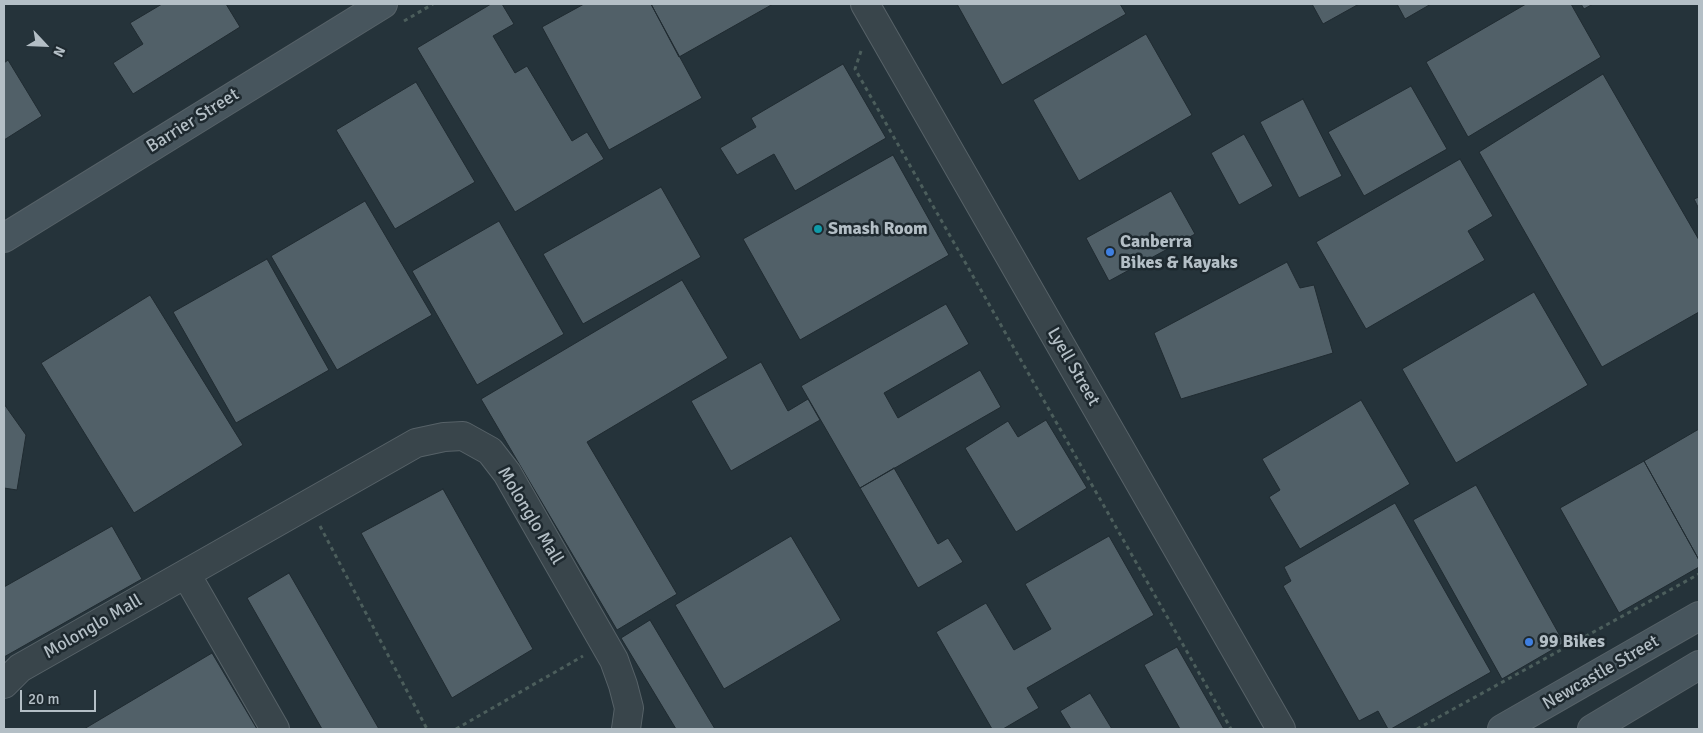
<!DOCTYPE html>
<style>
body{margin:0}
#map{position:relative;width:1703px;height:733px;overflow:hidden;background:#25333a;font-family:Signika,sans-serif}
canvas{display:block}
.frame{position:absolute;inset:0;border:5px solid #b4bfc6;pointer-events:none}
.north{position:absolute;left:20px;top:20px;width:50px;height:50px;-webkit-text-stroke:4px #1e292f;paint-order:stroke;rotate:115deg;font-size:14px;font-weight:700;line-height:20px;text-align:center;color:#b4bfc6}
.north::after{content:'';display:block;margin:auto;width:18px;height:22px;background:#b4bfc6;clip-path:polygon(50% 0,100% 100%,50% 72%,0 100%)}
.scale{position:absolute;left:20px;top:690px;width:76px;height:22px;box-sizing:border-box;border:2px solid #b4bfc6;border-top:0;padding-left:6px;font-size:15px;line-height:18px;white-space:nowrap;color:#b4bfc6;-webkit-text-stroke:4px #1e292f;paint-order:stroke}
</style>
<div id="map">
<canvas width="1703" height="733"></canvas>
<div class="frame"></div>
<div class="north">N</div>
<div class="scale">20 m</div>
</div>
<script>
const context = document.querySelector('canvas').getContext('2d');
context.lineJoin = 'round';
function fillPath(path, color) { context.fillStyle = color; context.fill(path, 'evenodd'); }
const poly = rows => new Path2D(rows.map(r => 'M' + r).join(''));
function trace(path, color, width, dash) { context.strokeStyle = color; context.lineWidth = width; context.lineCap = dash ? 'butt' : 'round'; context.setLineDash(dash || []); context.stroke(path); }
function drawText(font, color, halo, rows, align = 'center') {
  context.font = font + ' Signika,sans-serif'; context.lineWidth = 5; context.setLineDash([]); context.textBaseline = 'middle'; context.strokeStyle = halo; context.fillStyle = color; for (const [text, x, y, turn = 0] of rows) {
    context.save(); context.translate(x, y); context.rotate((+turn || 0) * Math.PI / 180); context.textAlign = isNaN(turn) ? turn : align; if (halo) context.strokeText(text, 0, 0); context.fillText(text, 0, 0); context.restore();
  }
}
const building = poly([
 [162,4,226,4,240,27,133,94,113,63,143,44,130,23,162,4],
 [491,4,502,4,514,24,493,36,515,73,527,66,572,141,587,132,604,159,515,212,417,48,491,4],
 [584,4,651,4,702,98,609,150,542,27,584,4],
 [651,4,773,4,679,57,651,4],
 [957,4,1120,4,1126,14,1002,85,957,4],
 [1312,4,1359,4,1323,24,1312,4],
 [1397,4,1431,4,1405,19,1397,4],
 [1526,4,1571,4,1601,57,1468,137,1426,62,1526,4],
 [1581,4,1593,4,1584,9,1581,4],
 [1146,34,1192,115,1079,181,1033,100,1146,34],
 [8,60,42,116,4,140,4,63,8,60],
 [843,64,886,138,795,191,774,154,737,175,720,148,756,127,751,118,843,64],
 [1603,74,1699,240,1699,312,1602,367,1479,152,1603,74],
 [416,82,475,182,395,229,336,130,416,82],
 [1411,86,1447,149,1364,196,1328,132,1411,86],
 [1303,99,1342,176,1299,198,1260,122,1303,99],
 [1244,134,1273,186,1239,205,1211,153,1244,134],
 [893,155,949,255,800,340,743,239,893,155],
 [1460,159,1493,216,1468,231,1485,260,1366,329,1316,242,1460,159],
 [661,187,701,257,583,324,543,254,661,187],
 [1171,191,1195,234,1109,281,1086,238,1171,191],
 [1699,197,1699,209,1694,199,1699,197],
 [365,201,432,315,337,370,271,256,365,201],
 [499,221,564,334,477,385,412,271,499,221],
 [267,259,329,370,236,423,173,312,267,259],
 [1287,262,1300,288,1314,285,1333,353,1181,399,1154,333,1287,262],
 [682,280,728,358,587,442,677,594,617,630,481,399,682,280],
 [1534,292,1588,385,1456,463,1402,369,1534,292],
 [150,295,243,445,134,513,41,363,150,295],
 [946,304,969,344,884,393,898,418,980,370,1001,407,860,488,801,386,946,304],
 [761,362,788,411,808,399,820,420,731,471,691,401,761,362],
 [1361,400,1410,484,1300,549,1269,497,1280,490,1262,459,1361,400],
 [4,404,26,435,17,490,4,488,4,404],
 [1046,420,1087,488,1016,532,965,448,1008,421,1018,437,1046,420],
 [1699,429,1699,560,1644,461,1699,429],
 [1644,461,1699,560,1699,567,1619,613,1560,508,1644,461],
 [894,468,938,544,948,538,963,562,918,588,860,488,894,468],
 [1476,485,1564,643,1502,679,1413,520,1476,485],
 [443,489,533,649,452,698,361,533,443,489],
 [1395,503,1491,672,1391,729,1388,729,1378,711,1359,721,1283,586,1291,581,1284,567,1395,503],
 [112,526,142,579,4,657,4,587,112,526],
 [791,536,841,620,724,689,675,605,791,536],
 [1109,536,1154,615,1027,688,1039,708,1003,729,992,729,936,632,986,603,1014,650,1051,629,1025,584,1109,536],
 [289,573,379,729,322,729,247,598,289,573],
 [650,620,715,729,676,729,621,638,650,620],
 [1177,647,1224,729,1180,729,1144,665,1177,647],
 [212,653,257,729,84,729,212,653],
 [1090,693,1112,729,1071,729,1060,711,1090,693]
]);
const path = poly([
 [404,21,433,4],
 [861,51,855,69,1231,729],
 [320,526,427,729],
 [456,729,583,656],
 [1417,729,1699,574]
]);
const street = poly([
 [865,4,1281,729],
 [186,574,275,729],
 [4,684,20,668,416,443,444,437,463,436,490,451,507,473,614,660,623,685,629,708,626,729]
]);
const secondary = poly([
 [4,238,383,4],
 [1502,729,1699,616],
 [1592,729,1699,665]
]);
const markers = [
 [818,229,5,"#0f9aa8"],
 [1110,252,5,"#3f7fe0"],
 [1529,642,5,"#3f7fe0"]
];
const streetNames = [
 ["Barrier Street",193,121,-32],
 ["Lyell Street",1073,367,60],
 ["Molonglo Mall",530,516,59],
 ["Molonglo Mall",93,627,-30],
 ["Newcastle Street",1601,673,-30]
];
const poiNames = [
 ["Smash Room",828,229],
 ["Canberra",1120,242],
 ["Bikes & Kayaks",1120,263],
 ["99 Bikes",1539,642]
];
fillPath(building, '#516068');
trace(building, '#202b31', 1);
trace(street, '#576268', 30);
trace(secondary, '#576268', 30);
trace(path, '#4c5e5c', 3, [4, 4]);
trace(street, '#39454b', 28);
trace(secondary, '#47555d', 28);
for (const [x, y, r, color] of markers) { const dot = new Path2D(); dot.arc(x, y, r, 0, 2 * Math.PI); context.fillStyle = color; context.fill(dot); trace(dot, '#1e292f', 2); }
drawText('18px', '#b4bfc6', '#1e292f', streetNames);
drawText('bold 18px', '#b4bfc6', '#1e292f', poiNames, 'left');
</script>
